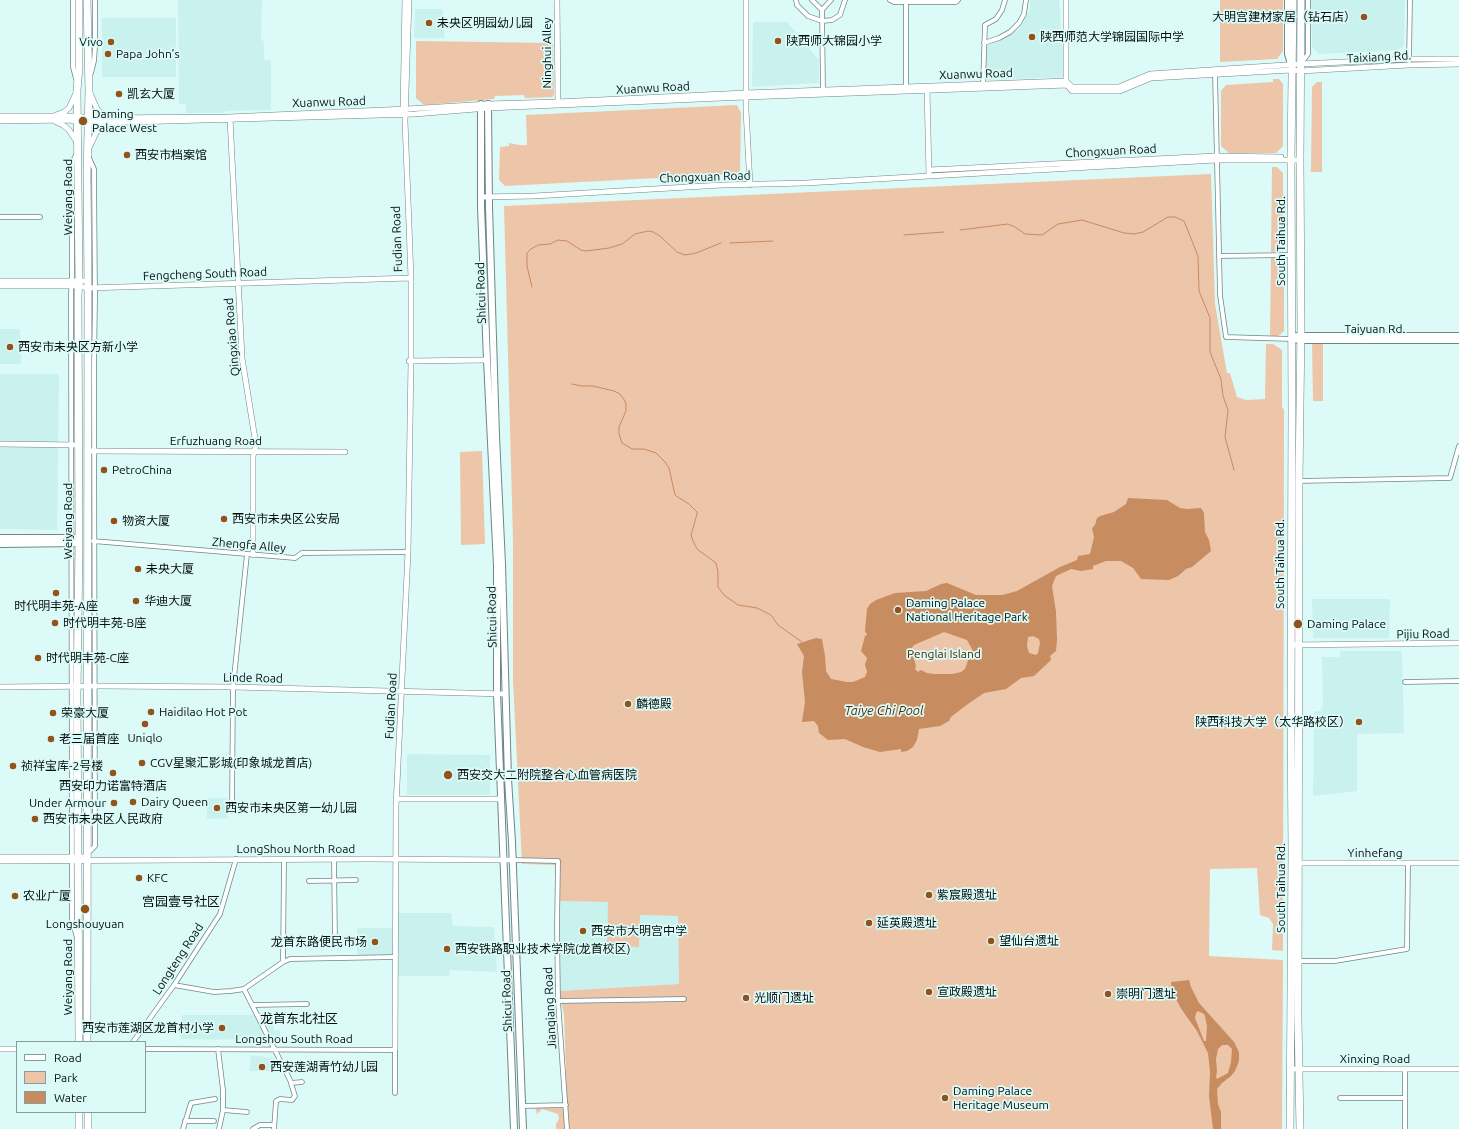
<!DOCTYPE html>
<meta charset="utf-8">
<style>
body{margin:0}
#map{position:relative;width:1459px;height:1129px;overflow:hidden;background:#dcfbf8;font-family:Ubuntu,sans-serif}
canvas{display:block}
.legend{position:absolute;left:16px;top:1041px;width:130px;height:72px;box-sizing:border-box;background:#dcfbf8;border:1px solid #869d9a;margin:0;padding:5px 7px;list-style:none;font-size:12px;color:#050f0e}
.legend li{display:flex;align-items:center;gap:8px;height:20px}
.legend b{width:20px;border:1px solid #869d9a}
</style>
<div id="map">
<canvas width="1459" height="1129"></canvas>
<ul class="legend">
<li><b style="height:5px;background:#fff"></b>Road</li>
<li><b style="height:11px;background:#edc5a8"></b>Park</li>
<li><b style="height:11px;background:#c78c60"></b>Water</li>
</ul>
</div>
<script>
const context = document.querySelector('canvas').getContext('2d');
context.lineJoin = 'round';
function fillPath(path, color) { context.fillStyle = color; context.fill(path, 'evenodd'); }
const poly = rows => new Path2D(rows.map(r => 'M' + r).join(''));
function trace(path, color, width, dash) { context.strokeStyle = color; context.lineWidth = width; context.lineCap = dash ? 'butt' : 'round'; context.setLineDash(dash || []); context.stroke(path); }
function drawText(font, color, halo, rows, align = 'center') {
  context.font = font + ' Ubuntu,"Noto Sans SC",sans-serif'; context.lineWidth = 3.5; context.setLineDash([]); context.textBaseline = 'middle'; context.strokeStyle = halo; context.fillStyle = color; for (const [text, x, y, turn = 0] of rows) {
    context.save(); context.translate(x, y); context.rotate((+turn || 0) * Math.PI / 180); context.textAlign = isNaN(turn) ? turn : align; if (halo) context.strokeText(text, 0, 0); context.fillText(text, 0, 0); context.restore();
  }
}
const built = poly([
 [178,0,262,0,261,39,264,42,264,60,271,60,271,110,227,111,222,113,186,113,186,104,179,104],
 [1030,0,1059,0,1065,77,986,80,987,46,1019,29,1030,10],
 [1311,0,1405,0,1404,46,1398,50,1322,54,1318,53,1312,47],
 [415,9,442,9,445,38,414,38],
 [102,18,176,18,176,77,102,77],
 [753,22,787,22,819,60,819,83,752,87],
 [0,329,20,329,21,364,0,364],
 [0,374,59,374,57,530,0,529],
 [1312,599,1390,599,1389,638,1313,638],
 [1340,651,1402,651,1404,733,1357,734,1357,791,1313,796,1314,711,1321,711,1322,707,1323,706,1322,657,1340,657],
 [407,754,490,755,490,795,407,795],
 [207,798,227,798,228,818,207,819],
 [558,901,608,902,608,946,640,915,678,916,679,984,559,991],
 [398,913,451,913,453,926,494,927,497,972,450,970,449,976,398,976],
 [357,928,392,928,393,956,357,956],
 [182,1015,256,1015,268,1040,180,1039],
 [265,1019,273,1019,274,1030,280,1031,280,1037,269,1037,265,1029],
 [251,1055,273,1058,275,1071,249,1071]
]);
const green = poly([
 [1220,0,1283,0,1283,51,1277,59,1220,62],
 [416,41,553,43,554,95,552,97,525,98,524,95,495,96,494,99,424,105,416,98],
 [1273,79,1279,79,1283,84,1283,146,1276,153,1229,153,1221,146,1221,91,1226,85,1273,82],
 [1317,82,1322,82,1322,172,1311,172,1312,87],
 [737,105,741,113,740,171,735,174,505,186,499,180,500,147,509,146,509,143,520,145,527,145,526,115],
 [1272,167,1277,167,1283,173,1283,243,1274,252,1271,252],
 [1211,174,1215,304,1227,373,1230,373,1237,397,1246,400,1265,399,1266,344,1273,344,1282,350,1282,408,1284,409,1283,951,1272,950,1273,924,1269,918,1260,915,1257,868,1210,869,1209,956,1283,960,1282,1129,568,1129,564,1015,559,991,679,984,678,916,640,915,639,947,607,946,608,902,558,901,558,865,522,864,513,680,513,540,504,206],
 [1271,258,1275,258,1284,266,1284,331,1276,338,1272,338,1271,335,1270,335],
 [1312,342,1323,342,1323,401,1313,401],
 [482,451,485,544,461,545,460,452],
 [535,1107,564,1107,565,1129,556,1129,556,1124,559,1119,558,1114,542,1109,537,1114]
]);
const water = poly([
 [1128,498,1167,500,1180,508,1187,509,1201,508,1204,513,1205,532,1209,540,1211,551,1192,567,1186,569,1178,576,1169,580,1141,579,1133,568,1121,561,1106,561,1093,566,1093,569,1081,571,1071,569,1056,576,1052,586,1056,612,1057,640,1056,651,1050,656,1051,660,1034,676,1021,678,1006,689,984,693,965,706,951,717,949,721,940,726,919,729,917,740,913,747,907,751,901,752,901,749,880,752,863,747,845,739,828,740,819,733,818,726,814,721,802,722,805,702,802,672,804,656,797,644,816,638,822,639,825,656,826,671,831,679,847,682,853,682,865,677,867,672,865,665,867,658,861,651,865,636,867,635,865,631,867,609,870,604,876,600,895,593,926,591,941,584,947,583,976,595,1002,595,1017,591,1060,567,1077,560,1078,556,1090,554,1094,537,1092,528,1095,525,1097,518,1100,516,1114,512,1126,504],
 [944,632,967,640,972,649,965,669,961,672,952,674,934,674,927,673,921,670,918,672,915,669,916,666,911,649,914,645],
 [1033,636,1039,639,1040,643,1038,653,1036,655,1029,653,1027,646,1028,637],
 [1189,980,1191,987,1199,1003,1234,1042,1239,1052,1239,1061,1235,1071,1231,1076,1222,1083,1217,1089,1218,1104,1221,1112,1221,1129,1213,1129,1209,1096,1210,1072,1208,1053,1197,1031,1182,1010,1172,992,1171,982],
 [1198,1011,1204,1014,1205,1016,1207,1026,1206,1041,1204,1041,1195,1018,1196,1013],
 [1222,1045,1228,1045,1232,1049,1231,1062,1228,1073,1217,1079,1216,1077,1217,1071,1216,1059,1218,1049]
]);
const stream = poly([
 [960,230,1008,224,1015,227,1025,234,1042,235,1058,224,1082,220,1124,233,1134,234,1143,232,1168,217,1175,217,1184,221,1198,256,1199,291,1210,318,1210,352,1221,379,1223,396,1228,410,1225,437,1234,470],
 [904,235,944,232],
 [730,243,773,241],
 [532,287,527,266,527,253,531,249,538,245,550,244,558,240,567,241,581,250,586,251,609,248,622,244,635,234,648,231,653,232,660,236,677,252,685,255,696,253,721,243],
 [572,384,582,386,593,386,614,391,620,394,625,401,626,405,626,411,619,427,619,434,622,443,632,449,644,449,656,453,665,462,669,468,675,495,681,499,689,504,697,512,697,514,691,535,693,541,697,549,716,563,718,572,718,587,724,595,738,605,757,608,771,615,778,625,802,642]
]);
const minor = poly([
 [73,0,73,67,76,79],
 [796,0,797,5,808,16,822,21,832,20,840,15,845,0],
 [812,0,822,10,823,90],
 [890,0,894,2,956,2,958,0],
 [906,0,906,87],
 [822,10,831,0],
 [984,43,999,38,1010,32,1019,23,1024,14,1026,0],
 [1409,61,1410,0],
 [1302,62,1308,54,1308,0],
 [91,73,94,61,95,47,95,0],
 [1215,73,1220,295,1226,337,1292,339],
 [983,84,985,25,996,19,1002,10,1005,0],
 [76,155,72,163,72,275,71,295,72,919,77,938],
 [0,217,40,217],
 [1219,256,1292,255],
 [1299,481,1450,478,1459,446],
 [93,541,295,558,302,553,408,552],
 [1405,682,1459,681],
 [232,811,233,687,247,554],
 [88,853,95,846,94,367,95,298,94,169,89,158],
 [334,859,335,942],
 [513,860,558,861,557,928,558,1001,567,1129],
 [309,881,356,880],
 [314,943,353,942],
 [1298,961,1335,961,1407,949,1408,863],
 [283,962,284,860],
 [174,985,214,992,231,991,244,989,283,962,290,959,395,957],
 [244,989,290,1080,295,1096,292,1100,280,1099,276,1101,274,1129],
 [558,1001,684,999],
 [253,1005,307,1004],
 [133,1042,174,985,220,914,236,859],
 [145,1049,395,1050,395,1093],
 [218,1049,223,1090,223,1110,219,1129],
 [284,1069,311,1065,340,1065],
 [291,1083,302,1082],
 [1340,1098,1405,1098],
 [522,1106,566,1105],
 [223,1110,247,1112],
 [185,1121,214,1121],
 [183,1129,191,1103,215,1099],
 [253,1129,260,1125,274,1125],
 [1405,1129,1405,1069]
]);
const tertiary = poly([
 [557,0,558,105],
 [746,0,746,110,750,185],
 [1066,0,1066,83],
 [927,88,929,176,1216,160,1300,160],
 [90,93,97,109,103,115,109,117],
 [403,111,405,0],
 [56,115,64,112,69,108,76,93],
 [0,116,72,116,96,118,229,117,407,109,488,104,557,102,746,93,1066,81,1072,87,1119,87,1150,74,1300,64,1409,59,1459,59],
 [230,118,242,358,256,445,253,456,253,555],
 [0,121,70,120,78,122,96,123,415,114,488,108,746,97,1067,85,1072,91,1120,91,1151,78,1291,70,1300,71,1409,65,1459,64],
 [56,122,63,125,69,130,77,142],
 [89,148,96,133,101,127,108,124],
 [929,170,1216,156,1281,157],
 [482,197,534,196,722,185,806,183,929,176],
 [0,281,88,281],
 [0,286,79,286,88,288,411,278],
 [409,361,487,360],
 [0,444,79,445],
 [87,451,345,452],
 [1291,645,1459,643],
 [0,687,100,686,233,687,505,694],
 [396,799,501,799],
 [0,857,87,857],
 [0,861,368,859,513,860],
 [1295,863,1459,863],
 [0,1049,17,1049],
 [395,1050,396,806,408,552,411,361,411,278,405,121,409,0],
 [1290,1069,1459,1069]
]);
const secondary = poly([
 [1288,0,1288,54,1291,64],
 [481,104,481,207,487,360,497,566,497,694,514,1129],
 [488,104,489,207,496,436,502,564,508,779,512,842,523,1129],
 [1297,336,1459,336],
 [1292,339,1301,340,1459,340],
 [0,538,79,538],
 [0,544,79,543]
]);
const primary = poly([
 [87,0,89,90,87,175,88,288,87,1042],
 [79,1042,77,694,79,543,78,296,79,281,77,90,79,68,79,0],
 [88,1112,88,1129],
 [79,1129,79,1112],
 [1290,1129,1292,852,1291,712,1292,411,1291,157,1293,0],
 [1300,1129,1298,1019,1299,481,1301,327,1300,160,1301,0]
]);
const markers = [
 [1364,17,4,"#92531b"],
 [429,23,4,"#92531b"],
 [1032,37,4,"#92531b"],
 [778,41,4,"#92531b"],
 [111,42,4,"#92531b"],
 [108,54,4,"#92531b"],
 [119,94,4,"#92531b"],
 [83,121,5,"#92531b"],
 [127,155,4,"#92531b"],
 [10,347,4,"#92531b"],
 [104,470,4,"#92531b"],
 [224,519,4,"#92531b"],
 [114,521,4,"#92531b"],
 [138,569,4,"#92531b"],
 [56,593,4,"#92531b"],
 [136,601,4,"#92531b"],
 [898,610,4,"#92531b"],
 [55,623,4,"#92531b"],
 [1298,624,5,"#92531b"],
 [38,658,4,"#92531b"],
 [628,704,4,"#92531b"],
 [151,712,4,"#92531b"],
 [53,713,4,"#92531b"],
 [1359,722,4,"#92531b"],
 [145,724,4,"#92531b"],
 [51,739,4,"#92531b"],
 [142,763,4,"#92531b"],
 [13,766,4,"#92531b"],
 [113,773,4,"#92531b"],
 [448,775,5,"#92531b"],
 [133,802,4,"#92531b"],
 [114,803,4,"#92531b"],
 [217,808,4,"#92531b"],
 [35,819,4,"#92531b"],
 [139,878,4,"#92531b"],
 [929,895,4,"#92531b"],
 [15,896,4,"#92531b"],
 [85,909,5,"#92531b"],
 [869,923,4,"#92531b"],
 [583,931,4,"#92531b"],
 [991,941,4,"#92531b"],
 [375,942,4,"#92531b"],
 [447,949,4,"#92531b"],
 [929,992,4,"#92531b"],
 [1108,994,4,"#92531b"],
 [746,998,4,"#92531b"],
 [222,1028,4,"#92531b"],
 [262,1067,4,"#92531b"],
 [945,1098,4,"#92531b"]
];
const poiNames = [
 ["大明宫建材家居（钻石店）",1356,17,"right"],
 ["未央区明园幼儿园",437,23],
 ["陕西师范大学锦园国际中学",1040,37],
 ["陕西师大锦园小学",786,41],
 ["Vivo",103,42,"right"],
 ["Papa John's",116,54],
 ["凯玄大厦",127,94],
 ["Daming",92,114],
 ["Palace West",92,128],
 ["西安市档案馆",135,155],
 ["西安市未央区方新小学",18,347],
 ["PetroChina",112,470],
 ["西安市未央区公安局",232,519],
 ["物资大厦",122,521],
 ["未央大厦",146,569],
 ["华迪大厦",144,601],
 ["Daming Palace",906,603],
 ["National Heritage Park",906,617],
 ["时代明丰苑-A座",56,606,"center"],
 ["时代明丰苑-B座",63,623],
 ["Daming Palace",1307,624],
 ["时代明丰苑-C座",46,658],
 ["麟德殿",636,704],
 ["Haidilao Hot Pot",159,712],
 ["荣豪大厦",61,713],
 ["陕西科技大学（太华路校区）",1351,722,"right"],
 ["Uniqlo",145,738,"center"],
 ["老三届首座",59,739],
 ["CGV星聚汇影城(印象城龙首店)",150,763],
 ["祯祥宝库-2号楼",21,766],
 ["西安交大二附院整合心血管病医院",457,775],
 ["西安印力诺富特酒店",113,786,"center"],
 ["Dairy Queen",141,802],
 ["Under Armour",106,803,"right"],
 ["西安市未央区第一幼儿园",225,808],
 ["西安市未央区人民政府",43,819],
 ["KFC",147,878],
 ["紫宸殿遗址",937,895],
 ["农业广厦",23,896],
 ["延英殿遗址",877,923],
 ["Longshouyuan",85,924,"center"],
 ["西安市大明宫中学",591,931],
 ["望仙台遗址",999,941],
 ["龙首东路便民市场",367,942,"right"],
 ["西安铁路职业技术学院(龙首校区)",455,949],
 ["宣政殿遗址",937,992],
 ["崇明门遗址",1116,994],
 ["光顺门遗址",754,998],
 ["西安市莲湖区龙首村小学",214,1028,"right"],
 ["西安莲湖青竹幼儿园",270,1067],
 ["Daming Palace",953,1091],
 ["Heritage Museum",953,1105]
];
const streetNames = [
 ["Ninghui Alley",547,53,-90],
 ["Taixiang Rd.",1379,57,-3],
 ["Xuanwu Road",976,74,-2],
 ["Xuanwu Road",653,88,-3],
 ["Xuanwu Road",329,102,-2],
 ["Chongxuan Road",1111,151,-3],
 ["Chongxuan Road",705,177,-2],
 ["Weiyang Road",68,197,-90],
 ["Fudian Road",397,239,-92],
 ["South Taihua Rd.",1281,241,-90],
 ["Fengcheng South Road",205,274,-2],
 ["Shicui Road",481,293,-92],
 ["Taiyuan Rd.",1375,329],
 ["Qingxiao Road",232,337,-95],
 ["Erfuzhuang Road",216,441],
 ["Weiyang Road",68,521,-90],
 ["Zhengfa Alley",249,545,5],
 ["South Taihua Rd.",1280,564,-90],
 ["Shicui Road",492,617,-91],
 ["Pijiu Road",1423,634,-1],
 ["Linde Road",253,678,1],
 ["Fudian Road",391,706,-87],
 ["LongShou North Road",296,849],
 ["Yinhefang",1375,853],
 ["South Taihua Rd.",1281,888,-90],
 ["Longteng Road",178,959,-57],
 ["Weiyang Road",68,977,-90],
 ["Shicui Road",507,1001,-92],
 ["Jianqiang Road",550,1008,-93],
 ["Longshou South Road",294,1039],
 ["Xinxing Road",1375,1059]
];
const parkNames = [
 ["Penglai Island",944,654]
];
const waterNames = [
 ["Taiye Chi Pool",884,711]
];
const neighbourhoodNames = [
 ["宫园壹号社区",181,902],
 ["龙首东北社区",299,1019]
];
fillPath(built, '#c9f2ef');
fillPath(green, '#edc5a8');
fillPath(water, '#c78c60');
trace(stream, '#c78c60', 1);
trace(minor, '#6c8886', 5.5);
trace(tertiary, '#6c8886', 6);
trace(secondary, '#6c8886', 8);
trace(primary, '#6c8886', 8);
trace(minor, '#fff', 4);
trace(tertiary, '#fff', 5);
trace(secondary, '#fff', 6);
trace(primary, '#fff', 7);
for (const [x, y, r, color] of markers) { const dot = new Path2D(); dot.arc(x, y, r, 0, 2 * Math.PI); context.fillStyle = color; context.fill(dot); trace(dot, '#dcfbf8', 1.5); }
drawText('12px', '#050f0e', '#dcfbf8', poiNames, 'left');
drawText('12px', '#050f0e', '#dcfbf8', streetNames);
drawText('12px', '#4e2702', '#dcfbf8', parkNames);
drawText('italic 13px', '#552d0a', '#dcfbf8', waterNames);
drawText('13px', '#050f0e', '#dcfbf8', neighbourhoodNames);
</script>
